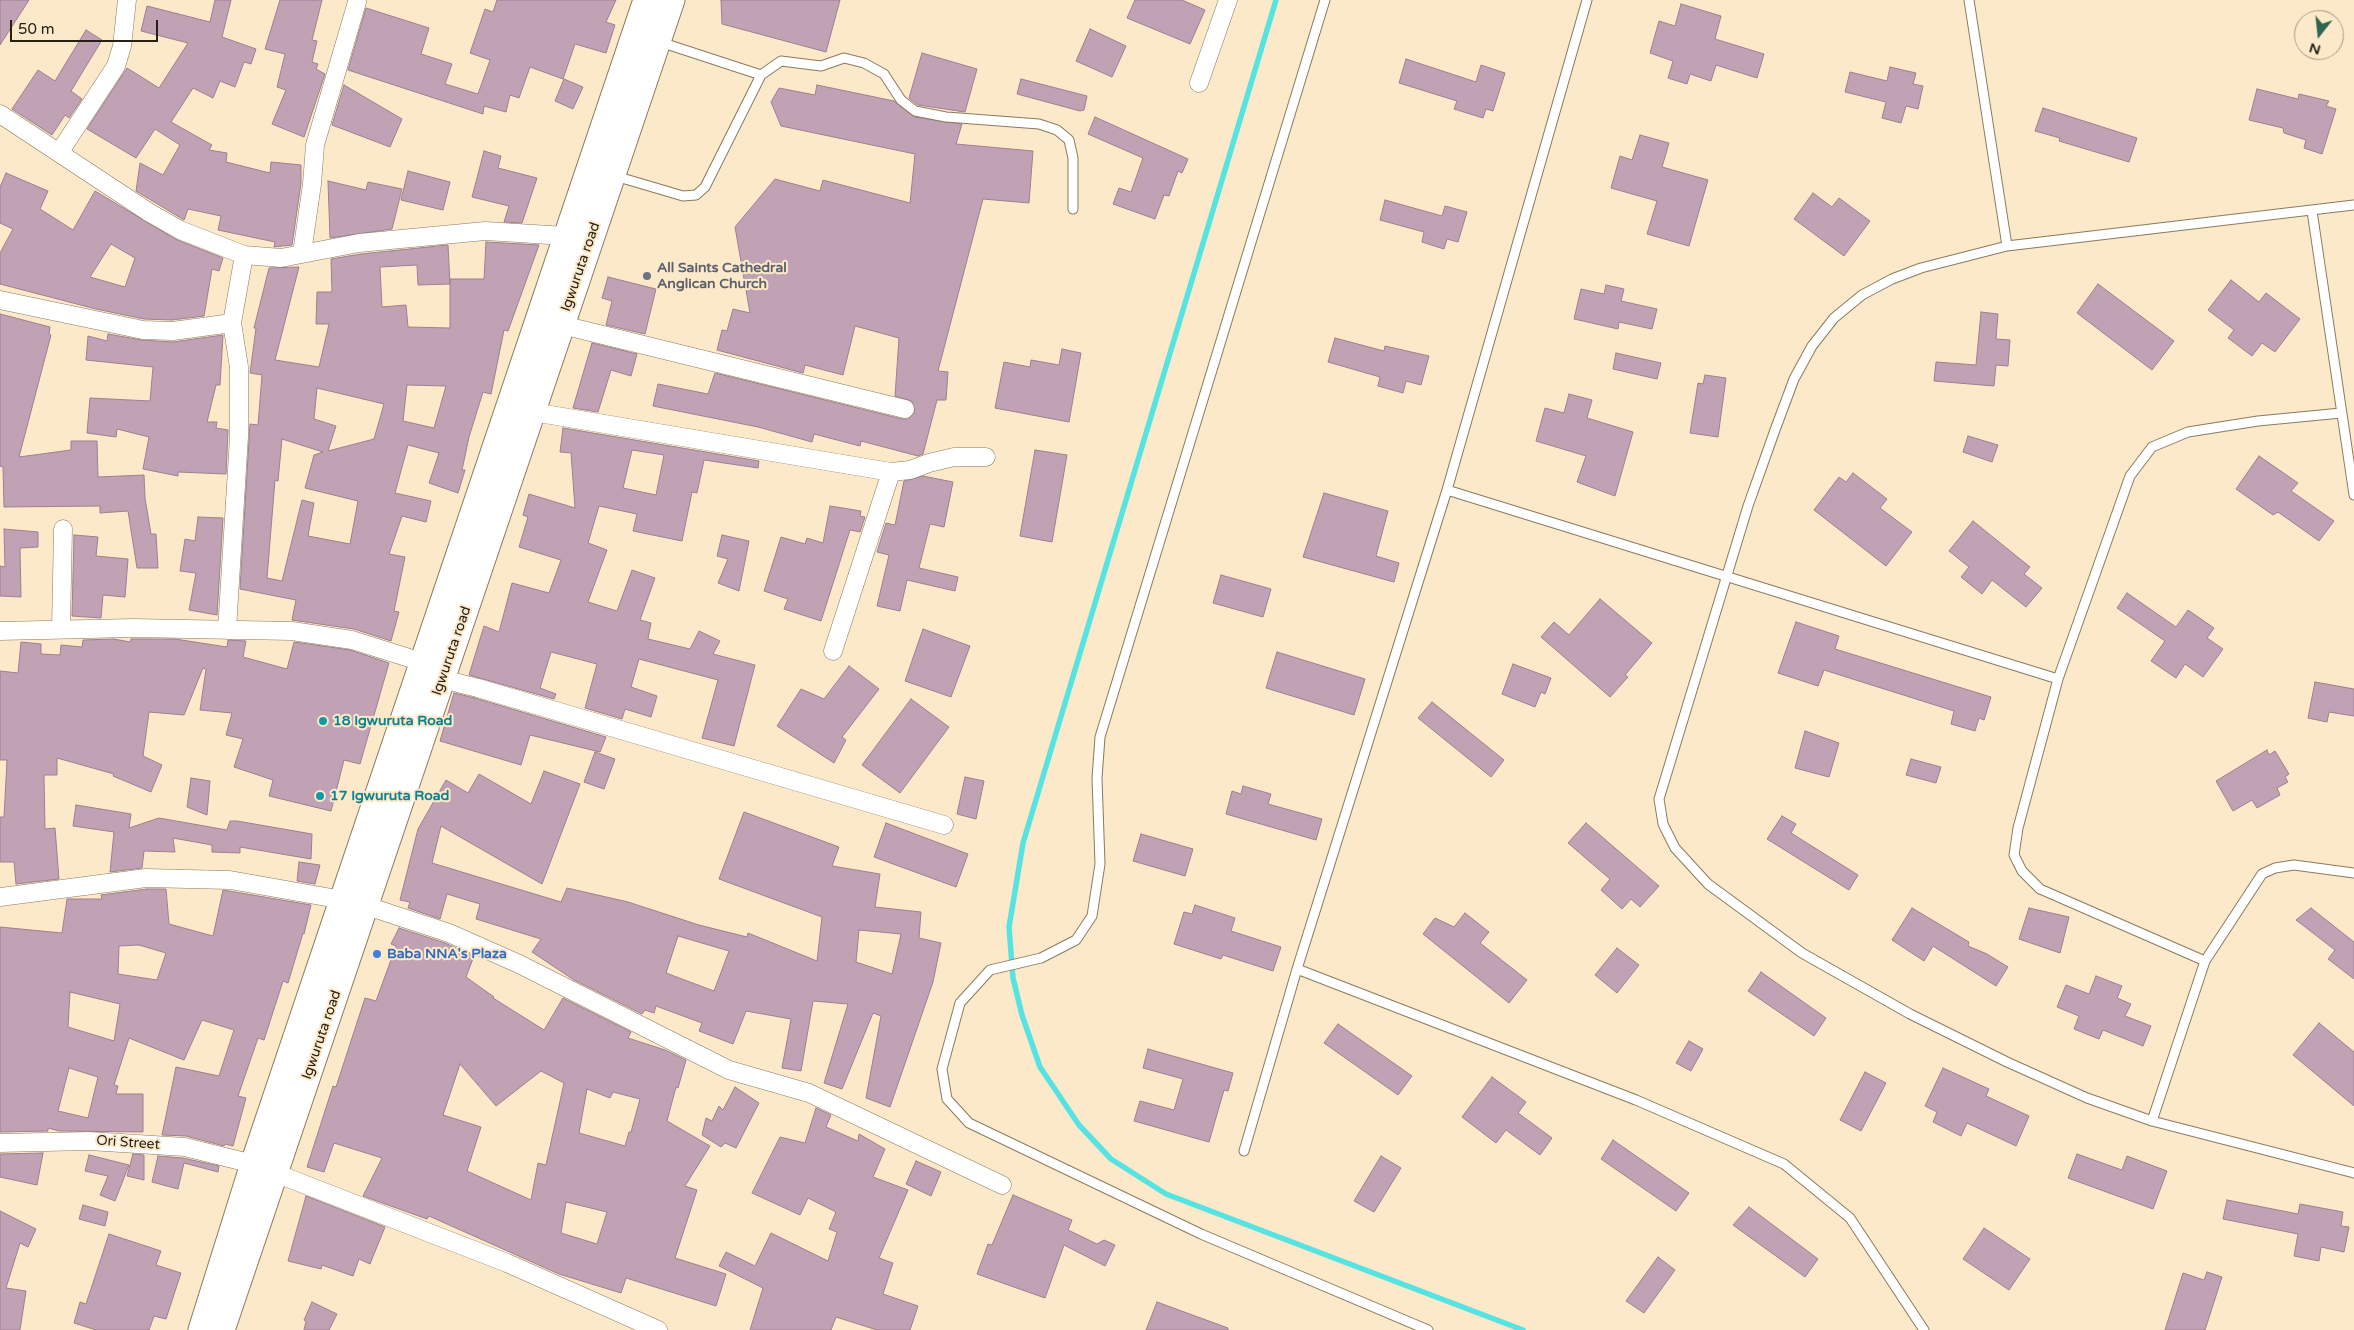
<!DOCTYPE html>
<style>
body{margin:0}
#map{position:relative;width:2354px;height:1330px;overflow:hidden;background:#fce9ca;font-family:"Varela Round",sans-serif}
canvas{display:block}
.north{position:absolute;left:2294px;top:10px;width:50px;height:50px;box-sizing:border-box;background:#fce9ca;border:1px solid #a79982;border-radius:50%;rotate:196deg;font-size:14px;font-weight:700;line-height:20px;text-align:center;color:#272015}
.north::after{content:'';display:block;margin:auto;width:18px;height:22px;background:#2d6750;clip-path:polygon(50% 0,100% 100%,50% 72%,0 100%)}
.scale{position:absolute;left:10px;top:20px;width:148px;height:22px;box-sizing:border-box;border:2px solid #272015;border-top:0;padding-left:6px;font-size:15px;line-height:18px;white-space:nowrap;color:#272015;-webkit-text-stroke:4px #fce9ca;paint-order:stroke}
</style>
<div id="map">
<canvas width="2354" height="1330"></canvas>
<div class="north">N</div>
<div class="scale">50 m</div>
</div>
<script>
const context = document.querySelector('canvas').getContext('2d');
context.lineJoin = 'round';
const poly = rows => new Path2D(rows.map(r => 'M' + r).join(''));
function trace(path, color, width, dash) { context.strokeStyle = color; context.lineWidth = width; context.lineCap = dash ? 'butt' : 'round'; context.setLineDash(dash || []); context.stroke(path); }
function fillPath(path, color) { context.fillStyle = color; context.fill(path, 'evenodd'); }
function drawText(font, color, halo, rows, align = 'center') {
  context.font = font + ' "Varela Round",sans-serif'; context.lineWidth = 4; context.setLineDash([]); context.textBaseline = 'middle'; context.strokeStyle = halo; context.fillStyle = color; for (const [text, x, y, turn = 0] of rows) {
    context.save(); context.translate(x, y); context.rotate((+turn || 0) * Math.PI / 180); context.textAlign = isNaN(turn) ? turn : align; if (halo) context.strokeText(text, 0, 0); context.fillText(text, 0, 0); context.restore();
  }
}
const stream = poly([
 [1276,0,1023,843,1009,927,1013,978,1022,1015,1040,1067,1079,1125,1111,1159,1166,1194,1523,1330]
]);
const building = poly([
 [0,0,29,0,0,45,0,0],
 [215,0,231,0,222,37,256,49,251,64,244,62,235,87,220,81,213,98,193,88,171,122,212,145,209,150,227,153,226,162,270,173,271,162,301,165,301,183,292,245,274,247,275,242,218,230,221,216,188,209,184,220,136,191,140,163,163,175,180,145,155,129,136,158,87,129,127,68,159,88,188,43,141,31,147,6,210,22,215,0],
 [280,0,322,0,312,40,317,41,312,62,318,64,316,69,325,74,304,137,272,124,286,90,277,87,285,54,265,49,280,0],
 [497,0,616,0,606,22,615,25,606,53,575,44,563,79,530,67,519,98,510,95,506,112,484,106,483,114,348,70,366,8,429,28,421,54,452,64,445,84,478,94,490,60,470,53,485,9,493,12,497,0],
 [721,0,840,0,826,52,722,24,721,0],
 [1135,0,1182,0,1205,10,1190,44,1127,18,1135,0],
 [1681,4,1721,16,1715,39,1764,54,1757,78,1716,65,1711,81,1690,74,1687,84,1668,78,1673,61,1650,53,1659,21,1675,26,1681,4],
 [1090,29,1126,46,1112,77,1076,61,1090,29],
 [86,30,102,40,71,91,82,99,69,118,65,115,52,135,12,109,38,70,55,81,86,30],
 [922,53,977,69,965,112,918,105,909,98,922,53],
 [1406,59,1476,82,1481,65,1505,73,1493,111,1486,109,1483,118,1454,109,1457,101,1399,83,1406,59],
 [1890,67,1916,73,1913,84,1923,86,1918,109,1906,106,1901,123,1882,118,1886,102,1845,92,1850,72,1887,81,1890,67],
 [564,79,583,87,573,109,555,101,564,79],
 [1021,79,1087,96,1084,110,1080,111,1017,94,1021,79],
 [344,85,402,119,390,147,332,125,344,85],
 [817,85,894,101,914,117,962,124,956,144,1033,151,1029,203,983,199,938,371,948,372,946,400,937,400,923,454,918,456,861,441,860,446,814,434,812,442,758,427,653,406,658,384,708,394,715,373,902,419,908,419,915,412,912,401,895,396,899,338,855,326,843,375,805,365,803,373,717,350,722,330,727,331,733,309,750,313,735,227,775,179,820,191,823,180,910,203,915,154,781,126,771,102,779,88,815,95,817,85],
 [2257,89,2298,99,2299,94,2329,101,2326,106,2336,109,2322,154,2304,148,2306,140,2284,133,2283,128,2249,120,2257,89],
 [2043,108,2137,138,2129,162,2059,141,2060,138,2035,131,2043,108],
 [1095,117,1188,159,1182,173,1178,171,1169,196,1164,195,1155,219,1113,204,1119,188,1131,192,1143,158,1088,134,1095,117],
 [1640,135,1669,143,1662,167,1708,180,1689,246,1647,234,1657,201,1611,188,1620,156,1632,160,1640,135],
 [484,151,501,156,498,168,537,178,522,223,504,222,509,206,472,197,484,151],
 [408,171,450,182,443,210,401,200,408,171],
 [6,173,48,191,40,209,73,230,95,191,175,239,223,258,219,271,212,269,204,316,172,320,144,319,96,309,0,284,0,253,13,229,0,223,0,187,6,173],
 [111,244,135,258,125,287,90,277,111,244],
 [328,181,366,190,368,182,402,189,392,229,330,238,328,181],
 [1813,193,1832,207,1839,198,1870,221,1844,256,1794,219,1813,193],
 [1385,200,1442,216,1445,206,1467,212,1458,242,1447,239,1444,249,1422,242,1424,232,1380,220,1385,200],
 [486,242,539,245,508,331,504,330,491,394,483,392,469,437,462,470,465,470,458,493,429,483,439,453,408,445,395,493,431,501,426,522,402,516,389,554,405,557,394,611,399,612,391,641,354,629,292,620,296,600,240,589,250,424,258,425,262,375,250,373,256,328,254,328,269,268,299,267,275,360,319,367,329,324,316,324,317,292,332,292,331,259,361,254,448,245,450,284,418,285,417,265,380,267,382,307,406,305,408,327,450,328,450,279,484,279,486,242],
 [407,385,446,386,434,428,403,421,407,385],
 [317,388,384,404,374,439,328,451,336,426,314,419,317,388],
 [282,439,323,452,314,455,305,488,358,501,350,544,308,536,314,503,302,500,282,581,267,578,275,480,278,481,282,439],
 [608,277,656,289,645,334,606,325,612,301,602,298,608,277],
 [2231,280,2259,302,2266,293,2300,319,2275,352,2262,343,2252,356,2228,338,2234,330,2208,310,2231,280],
 [2098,284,2174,341,2152,370,2077,313,2098,284],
 [1606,285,1624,289,1621,301,1657,309,1652,329,1619,322,1618,329,1574,319,1581,289,1604,294,1606,285],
 [1981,312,1998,314,1996,339,2010,340,2008,366,1996,365,1994,386,1934,381,1936,362,1976,365,1981,312],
 [0,314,50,327,49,334,51,335,19,457,71,450,71,441,97,441,98,477,144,475,145,498,151,534,156,534,158,568,137,568,128,511,100,513,100,506,4,507,3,467,0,466,0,314],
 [108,334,141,340,173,342,223,335,220,385,216,385,207,422,217,422,216,428,228,430,226,474,178,472,178,476,143,469,149,437,117,429,116,437,87,433,90,398,150,401,153,367,86,360,88,336,107,341,108,334],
 [1335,338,1384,351,1385,346,1429,356,1421,385,1406,381,1403,393,1378,386,1380,377,1328,362,1335,338],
 [592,343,637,354,631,376,611,370,598,412,573,408,592,343],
 [1062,349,1081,353,1069,422,995,408,1004,362,1030,367,1031,360,1059,365,1062,349],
 [1616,353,1661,363,1657,379,1613,369,1616,353],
 [1705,375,1726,378,1718,437,1690,433,1698,383,1703,384,1705,375],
 [1569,394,1592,400,1587,418,1633,432,1615,496,1577,482,1586,456,1536,441,1545,408,1564,413,1569,394],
 [563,428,759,461,758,468,704,460,697,493,692,492,682,541,633,531,637,514,599,506,588,543,607,550,588,602,617,611,632,570,655,578,640,620,651,623,648,639,690,649,699,631,720,641,713,654,755,665,734,746,702,738,718,680,639,659,631,687,657,696,651,717,625,709,622,719,585,708,597,664,551,652,540,688,556,694,554,699,469,675,484,626,499,632,512,583,549,593,561,560,519,547,528,517,523,515,529,494,575,508,571,453,560,452,563,428],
 [632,450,664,455,656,495,623,488,632,450],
 [1968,436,1998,445,1992,462,1963,452,1968,436],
 [1035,450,1067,455,1052,542,1020,536,1035,450],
 [2259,456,2298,483,2291,491,2334,521,2319,541,2278,512,2273,515,2236,489,2259,456],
 [1853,473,1887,499,1880,508,1912,532,1886,566,1814,510,1839,477,1846,482,1853,473],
 [923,476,953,482,944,527,930,524,919,568,958,577,955,591,907,580,900,611,877,606,889,555,877,552,886,523,895,525,904,481,923,476],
 [1324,493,1388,511,1376,556,1399,563,1394,582,1303,557,1324,493],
 [830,506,861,511,860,516,865,517,860,532,850,530,821,621,784,609,788,599,764,591,781,537,805,544,807,538,823,543,830,506],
 [198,517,223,518,217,615,189,610,196,573,180,571,185,539,195,541,198,517],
 [1973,521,2030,567,2024,574,2042,588,2026,607,1992,580,1982,594,1961,577,1969,567,1949,551,1973,521],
 [4,529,38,532,38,547,20,548,21,597,0,596,0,566,5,567,4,529],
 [74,535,98,537,96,556,128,559,125,597,103,595,101,618,72,616,74,535],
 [722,535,749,541,739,591,718,583,728,559,717,556,722,535],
 [1221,575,1271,589,1263,617,1213,603,1221,575],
 [2127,593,2176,627,2188,610,2214,628,2207,638,2223,649,2203,677,2185,664,2176,678,2151,661,2165,641,2117,608,2127,593],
 [1600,599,1652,643,1625,675,1628,677,1610,697,1541,637,1554,622,1569,635,1600,599],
 [1796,622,1839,636,1835,649,1991,697,1984,720,1979,718,1975,731,1951,724,1954,711,1824,670,1818,686,1778,673,1796,622],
 [923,629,970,646,951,697,905,681,923,629],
 [114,639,130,642,131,639,175,639,227,647,228,640,246,641,243,657,287,669,294,642,350,650,389,663,360,764,344,760,331,811,269,796,273,780,234,767,243,739,226,735,232,713,200,710,206,669,203,668,184,715,149,712,143,756,162,765,151,792,113,776,114,774,57,758,57,775,44,775,45,829,55,828,59,879,16,884,14,862,0,862,0,817,4,817,7,760,0,760,0,671,18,673,21,642,41,644,41,654,60,655,61,645,82,647,83,640,114,639],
 [1277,652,1365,679,1354,715,1266,688,1277,652],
 [1513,664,1551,678,1545,694,1541,692,1535,707,1502,694,1513,664],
 [849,666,879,689,842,737,846,740,834,763,777,726,801,689,824,699,849,666],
 [2315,682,2354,689,2354,716,2329,712,2327,722,2308,718,2315,682],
 [454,693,475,698,606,737,600,752,530,735,521,765,440,741,454,693],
 [911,699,949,727,900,793,862,765,911,699],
 [1432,702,1504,760,1491,777,1418,718,1432,702],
 [1805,731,1839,743,1829,777,1795,768,1805,731],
 [2267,750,2269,755,2275,751,2289,774,2285,777,2288,782,2277,788,2280,795,2257,808,2252,800,2233,811,2216,781,2267,750],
 [595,752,615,759,604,789,584,782,595,752],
 [1911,759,1941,767,1936,783,1906,775,1911,759],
 [544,771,580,784,542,884,441,826,432,863,561,902,567,888,628,902,699,925,747,937,748,933,817,961,822,917,719,879,744,812,839,847,832,866,880,874,875,907,921,912,919,938,941,943,933,982,890,1107,866,1098,881,1016,873,1013,842,1089,824,1083,848,1004,813,1001,801,1071,782,1068,791,1019,746,1011,733,1044,699,1031,702,1023,656,1006,654,1013,645,1010,642,1014,574,980,532,952,541,939,476,919,480,904,447,894,440,919,408,908,410,902,400,900,418,829,446,780,468,793,479,774,531,804,544,771],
 [859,930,901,934,892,974,856,962,859,930],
 [678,936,729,951,714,991,666,973,678,936],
 [965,777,984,781,976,819,957,814,965,777],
 [191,778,210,781,207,815,187,807,191,778],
 [1243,786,1271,794,1268,804,1322,819,1316,840,1226,814,1232,791,1241,794,1243,786],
 [76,805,131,814,129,828,159,818,227,830,230,821,237,821,312,834,311,859,240,847,240,853,212,852,212,845,173,838,175,852,144,851,142,868,110,872,114,832,73,826,76,805],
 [1782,816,1796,824,1791,833,1858,875,1849,890,1767,839,1782,816],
 [886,823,968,854,956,887,874,857,886,823],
 [1586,823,1659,886,1640,907,1631,899,1622,909,1601,890,1610,879,1568,843,1586,823],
 [1141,834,1193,849,1185,876,1133,861,1141,834],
 [299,862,320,865,315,884,297,881,299,862],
 [147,889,166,889,169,924,213,936,223,890,311,905,304,934,303,933,288,983,283,981,264,1040,258,1038,238,1096,246,1098,233,1146,225,1144,224,1146,186,1136,162,1135,176,1067,219,1076,234,1030,202,1020,184,1060,129,1038,114,1085,118,1086,116,1094,143,1094,143,1132,59,1131,48,1128,48,1131,0,1132,0,927,62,933,67,899,102,899,101,895,147,889],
 [139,945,166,953,157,980,118,974,119,946,139,945],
 [70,992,120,1004,114,1041,68,1027,70,992],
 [69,1068,98,1077,88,1118,58,1111,69,1068],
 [1195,905,1235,918,1231,931,1281,947,1273,971,1223,955,1221,959,1174,944,1184,912,1192,914,1195,905],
 [1912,908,1969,942,1968,946,1987,954,2008,967,1996,986,1933,946,1924,961,1892,940,1912,908],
 [2029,908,2069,917,2060,953,2019,939,2029,908],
 [2311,908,2354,942,2354,979,2328,959,2335,950,2296,920,2311,908],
 [1465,913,1489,932,1480,943,1527,980,1509,1003,1423,934,1435,918,1454,927,1465,913],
 [399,928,445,943,474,956,466,977,494,997,493,998,544,1030,563,998,631,1032,628,1038,665,1050,686,1060,678,1088,676,1087,667,1121,710,1146,685,1186,697,1190,675,1258,726,1274,716,1306,626,1278,621,1293,559,1274,429,1216,427,1219,363,1196,382,1158,334,1143,324,1172,307,1167,333,1086,336,1087,365,998,376,1001,396,946,391,944,399,928],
 [460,1064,496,1106,541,1071,564,1083,546,1165,538,1163,531,1200,467,1171,481,1127,443,1115,460,1064],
 [587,1089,610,1098,613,1092,640,1099,631,1132,629,1132,625,1146,579,1133,587,1089],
 [566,1202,607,1212,597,1244,561,1233,566,1202],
 [1617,948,1639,965,1617,993,1595,975,1617,948],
 [1761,972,1826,1018,1814,1036,1748,991,1761,972],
 [2096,976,2122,986,2117,998,2131,1004,2125,1016,2151,1026,2143,1046,2103,1030,2099,1039,2074,1029,2079,1016,2057,1007,2066,985,2089,994,2096,976],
 [2319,1023,2354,1052,2354,1106,2293,1055,2319,1023],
 [1338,1024,1412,1076,1398,1095,1324,1043,1338,1024],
 [1689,1041,1703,1049,1691,1071,1676,1063,1689,1041],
 [1148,1049,1233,1073,1228,1091,1224,1090,1209,1142,1134,1121,1140,1101,1174,1110,1183,1079,1143,1068,1148,1049],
 [1943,1068,1989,1089,1986,1096,2029,1116,2016,1146,1967,1123,1961,1136,1933,1122,1937,1112,1925,1106,1943,1068],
 [1865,1072,1886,1083,1861,1131,1840,1120,1865,1072],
 [1492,1077,1526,1102,1518,1113,1552,1138,1540,1155,1506,1130,1496,1143,1462,1117,1492,1077],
 [735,1087,759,1103,736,1148,725,1143,721,1147,702,1135,706,1118,712,1121,719,1106,723,1110,735,1087],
 [816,1108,831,1115,826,1127,858,1141,859,1134,885,1149,873,1177,908,1190,879,1258,893,1263,883,1294,918,1306,910,1330,877,1330,836,1317,831,1330,750,1330,763,1288,719,1266,726,1252,755,1266,771,1233,828,1261,837,1232,829,1229,836,1212,808,1198,800,1215,752,1193,780,1137,805,1143,816,1108],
 [1613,1140,1689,1193,1676,1211,1601,1159,1613,1140],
 [43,1153,37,1185,0,1177,0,1154,43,1153],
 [133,1154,144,1155,144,1180,127,1176,133,1154],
 [2077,1154,2122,1170,2127,1156,2167,1171,2153,1209,2068,1178,2077,1154],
 [89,1155,129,1165,115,1201,100,1195,108,1176,85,1171,89,1155],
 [158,1156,183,1158,219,1166,218,1172,184,1163,178,1189,152,1182,158,1156],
 [1381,1156,1401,1168,1374,1212,1354,1201,1381,1156],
 [916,1161,941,1172,931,1196,906,1184,916,1161],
 [1013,1195,1072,1220,1068,1230,1097,1244,1104,1240,1115,1245,1105,1266,1064,1245,1045,1298,977,1274,988,1244,992,1245,1013,1195],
 [306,1196,385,1227,370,1264,359,1259,353,1276,322,1265,321,1269,288,1261,306,1196],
 [2227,1200,2298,1214,2300,1204,2343,1212,2341,1226,2349,1227,2344,1252,2321,1247,2319,1261,2294,1256,2298,1234,2223,1219,2227,1200],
 [83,1205,108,1212,105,1226,79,1219,83,1205],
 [1749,1207,1818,1259,1805,1277,1733,1225,1749,1207],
 [0,1211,36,1229,28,1247,20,1243,6,1288,26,1291,20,1330,0,1330,0,1211],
 [1984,1228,2030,1259,2009,1290,1963,1259,1984,1228],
 [109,1234,161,1251,156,1265,181,1273,166,1319,154,1316,149,1330,96,1330,74,1323,80,1302,86,1304,109,1234],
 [1658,1257,1675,1270,1644,1313,1626,1301,1658,1257],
 [2207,1272,2222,1277,2205,1330,2165,1330,2183,1273,2204,1280,2207,1272],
 [312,1302,337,1314,329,1330,304,1330,306,1321,304,1320,312,1302],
 [1157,1302,1228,1328,1228,1330,1146,1330,1157,1302]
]);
const service = poly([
 [1325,0,1100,737,1097,778,1100,864,1092,916,1076,940,1041,958,990,970,960,1003,942,1069,947,1099,969,1123,1201,1234,1428,1330],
 [1969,0,2007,246],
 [660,42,761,75],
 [615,176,683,196,696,195,705,187,761,75,781,61,821,66,844,58,864,63,884,74,901,100,915,111,946,117,1039,124,1057,130,1069,140,1073,158,1073,209],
 [2354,205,2007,246,1921,268,1892,279,1862,295,1834,318,1812,346,1794,379,1775,430,1748,506,1659,799,1663,824,1675,848,1708,884,1802,953,1910,1014,2007,1062,2087,1098,2152,1121,2354,1173],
 [2312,211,2354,495],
 [1447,490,2058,679],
 [2205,961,2040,889,2022,871,2014,855,2018,828,2058,679,2130,476,2152,447,2188,432,2258,421,2341,413],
 [1297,969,1636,1100,1784,1164,1850,1218,1924,1330],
 [2152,1121,2205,961,2262,874,2275,868,2294,865,2354,873],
 [1244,1151,1297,969,1447,490,1587,0]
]);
const minor = poly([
 [1199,83,1228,0],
 [0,114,150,213,180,230,244,255,281,258,359,243,485,231,566,236],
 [59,153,116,66,122,46,127,0],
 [302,253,312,184,315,145,357,2],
 [0,300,143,330,173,331,232,323],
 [562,325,905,409],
 [533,412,891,472,910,470,929,463,954,457,986,457],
 [61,629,63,529],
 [227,630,239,437,239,367,232,323,244,255],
 [0,631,133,628,292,631,352,640,422,662],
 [833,651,891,472],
 [442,679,478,688,944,825],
 [0,897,146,878,230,880,343,900],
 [367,906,449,933,519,964,729,1070,809,1093,1002,1185],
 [0,1143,89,1141,185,1147,253,1164],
 [275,1173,507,1263,658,1330]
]);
const secondary = poly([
 [201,1330,253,1164,646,0],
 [222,1330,672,0]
]);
const markers = [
 [647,276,5,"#6b7280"],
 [323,721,5,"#0f9aa8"],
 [320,796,5,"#0f9aa8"],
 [377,954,5,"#3f7fe0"]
];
const streetNames = [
 ["Igwuruta road",581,267,-71],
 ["Igwuruta road",452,651,-71],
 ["Igwuruta road",322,1035,-71],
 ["Ori Street",128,1143,4]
];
const worshipNames = [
 ["All Saints Cathedral",657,268],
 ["Anglican Church",657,284]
];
const cultureNames = [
 ["18 Igwuruta Road",333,721],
 ["17 Igwuruta Road",330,796]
];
const shopNames = [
 ["Baba NNA's Plaza",387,954]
];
trace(stream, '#58e3e3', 5.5);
fillPath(building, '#c1a1b4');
trace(building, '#9e7f91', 1);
trace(service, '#8b7a5e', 11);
trace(minor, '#8b7a5e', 19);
trace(secondary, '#8b7a5e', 27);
trace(service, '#fff', 9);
trace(minor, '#fff', 18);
trace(secondary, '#fff', 25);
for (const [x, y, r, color] of markers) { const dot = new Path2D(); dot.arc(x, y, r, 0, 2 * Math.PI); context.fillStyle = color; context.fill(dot); trace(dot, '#fce9ca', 2); }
drawText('14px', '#272015', '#fce9ca', streetNames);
drawText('bold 14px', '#5b616d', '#fce9ca', worshipNames, 'left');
drawText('bold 14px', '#0d838f', '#fce9ca', cultureNames, 'left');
drawText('bold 14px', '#366cbe', '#fce9ca', shopNames, 'left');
</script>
